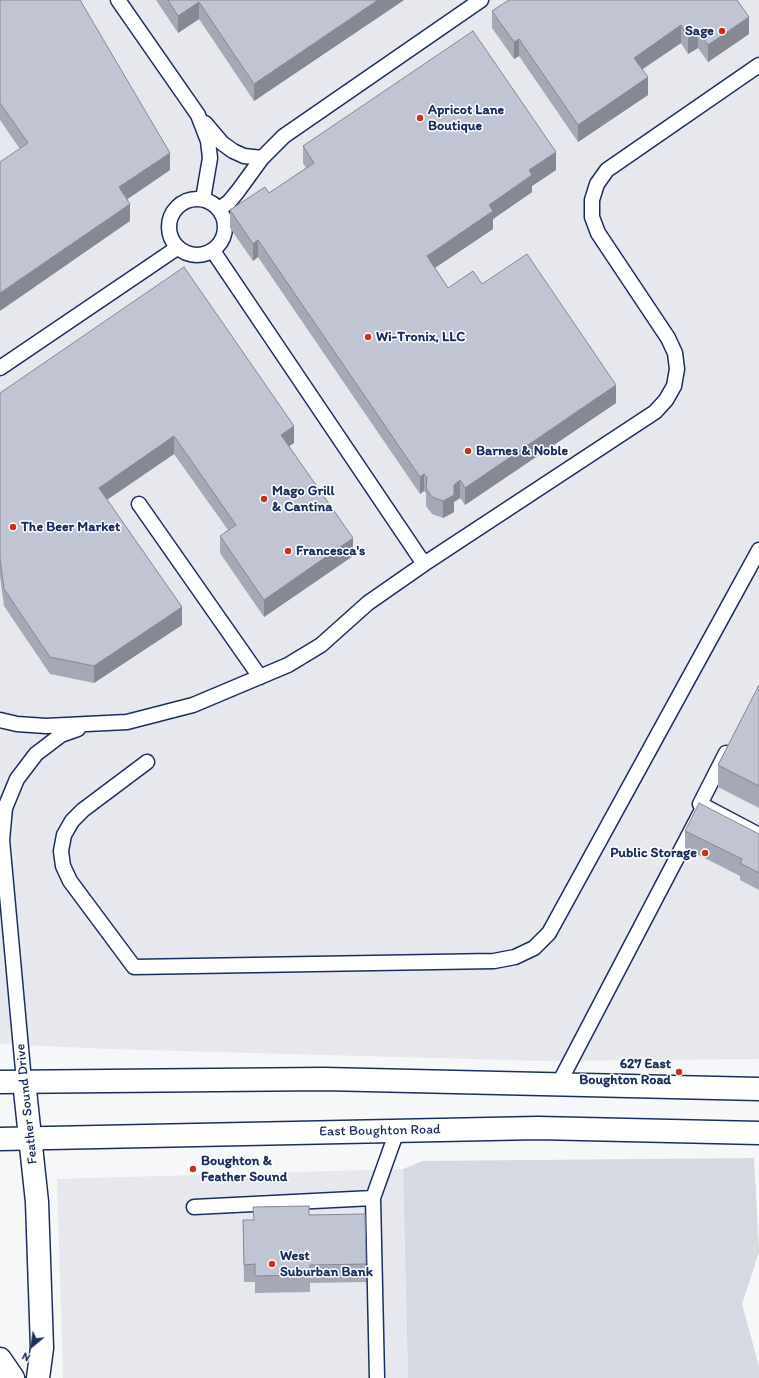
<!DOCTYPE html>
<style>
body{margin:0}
#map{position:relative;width:759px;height:1378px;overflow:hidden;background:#f6f7f9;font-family:Itim,sans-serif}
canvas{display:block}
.north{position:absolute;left:12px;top:1326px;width:40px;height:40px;-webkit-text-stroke:3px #fff;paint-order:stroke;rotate:209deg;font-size:11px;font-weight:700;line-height:16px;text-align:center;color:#1b2f5e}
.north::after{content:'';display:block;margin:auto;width:14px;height:18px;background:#1b2f5e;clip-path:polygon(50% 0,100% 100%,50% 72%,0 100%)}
</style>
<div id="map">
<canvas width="759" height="1378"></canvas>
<div class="north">N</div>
</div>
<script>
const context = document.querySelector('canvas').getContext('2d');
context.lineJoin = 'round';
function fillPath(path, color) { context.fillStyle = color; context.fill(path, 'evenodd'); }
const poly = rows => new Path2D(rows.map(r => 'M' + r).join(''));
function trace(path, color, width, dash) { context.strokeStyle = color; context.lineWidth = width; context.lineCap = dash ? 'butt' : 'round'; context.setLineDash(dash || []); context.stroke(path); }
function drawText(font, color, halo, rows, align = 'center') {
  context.font = font + ' Itim,sans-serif'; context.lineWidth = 3; context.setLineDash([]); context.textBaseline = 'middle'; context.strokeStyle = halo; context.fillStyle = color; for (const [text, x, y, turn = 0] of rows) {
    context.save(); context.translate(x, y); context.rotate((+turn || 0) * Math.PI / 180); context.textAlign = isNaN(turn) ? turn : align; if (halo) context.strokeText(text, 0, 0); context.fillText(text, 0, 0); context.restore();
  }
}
const built = poly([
 [0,0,759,0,759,1059,543,1061,108,1049,0,1044],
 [403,1169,408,1378,63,1378,57,1179]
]);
const green = poly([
 [754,1158,759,1252,742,1304,759,1366,759,1378,408,1378,403,1169,423,1161]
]);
const service = poly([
 [118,0,198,115,208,141,210,158,203,199],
 [205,123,222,143,233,151,244,156,262,158],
 '169 227a28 28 0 1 1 56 0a28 28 0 1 1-56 0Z',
 [219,209,229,202,238,191,262,158,284,136,481,0],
 [213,251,424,564],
 [0,368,177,248],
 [139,504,260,677],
 [0,720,17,724,46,726,127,722,193,705,288,665,321,645,368,603,424,564,655,412,666,400,674,386,677,369,675,353,668,338,598,233,592,217,592,200,597,184,607,170,759,65],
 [147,762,83,810,72,821,64,835,61,851,63,866,70,881,134,967,494,961,515,957,534,948,549,933,759,550],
 [704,806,700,804,726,753],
 [0,831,2,840,24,1081],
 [2,840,5,808,17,779,36,754,61,735,78,729],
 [558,1085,704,806,759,835],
 [373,1198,397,1131],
 [194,1207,373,1198,377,1378]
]);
const minor = poly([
 [24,1081,37,1202,42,1348,38,1378],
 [0,1359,13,1378]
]);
const secondary = poly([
 [0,1082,324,1079,759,1089],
 [0,1139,538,1128,759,1133]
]);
const wall = poly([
 [0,0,170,170,127,199,130,221,20,149,0,120],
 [156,0,404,0,254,101,199,19,178,33],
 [509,0,749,34,708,62,698,48,688,54,681,43,642,69,648,95,578,142,519,56,514,59,492,28,492,11],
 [303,146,556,170,532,186,532,192,493,219,493,229,435,268,448,288,482,284,616,403,465,505,460,498,454,502,454,512,443,518,432,514,426,506,426,493,424,491,420,494,258,257,253,261,230,228,230,210,269,193,306,168,303,163],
 [0,393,294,443,289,446,353,556,264,617,220,553,220,536,228,530,174,454,107,500,182,625,94,683,50,674,4,606,0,576],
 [759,685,759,808,718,787,718,765],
 [685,831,759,834,759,890,740,880,740,876,685,848],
 [309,1215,366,1264,366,1282,310,1283,310,1292,255,1293,255,1282,244,1282,243,1220,253,1220]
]);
const shadedWall = poly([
 [378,0,404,0,254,101,254,84],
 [199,2,199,19,178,33,178,16],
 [749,17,749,34,708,62,708,45],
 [681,25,681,43,634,75,634,58],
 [698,30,698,48,688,54,688,37],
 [519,39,519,56,514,59,514,42],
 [648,77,648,95,578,142,578,125],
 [556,152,556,170,532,186,532,192,493,219,493,229,427,273,427,256,529,170],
 [170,153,170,170,119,205,119,187],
 [130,204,130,221,0,311,0,293],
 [258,240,258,257,253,261,253,244],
 [616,385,616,403,465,505,465,488],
 [294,426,294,443,281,452,281,435],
 [174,436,174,454,99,505,99,488],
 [424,474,424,491,420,494,420,477],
 [460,480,460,498,454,502,454,512,443,518,443,501,454,485],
 [353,538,353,556,264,617,264,600],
 [182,607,182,625,94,683,94,666]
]);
const building = poly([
 [0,0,80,0,170,153,119,187,130,204,0,293,0,162,28,143,0,103,0,0],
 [168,0,378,0,254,84,199,2,178,16,168,0],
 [509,0,737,0,749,17,708,45,698,30,688,37,681,25,634,58,648,77,578,125,519,39,514,42,492,11,509,0],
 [473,31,556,152,529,170,532,175,489,205,493,211,427,256,448,288,473,271,482,284,527,254,616,385,465,488,460,480,454,485,454,495,443,501,432,497,426,488,427,478,424,474,420,477,258,240,253,244,230,210,265,187,269,193,314,163,303,146,473,31],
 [184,267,294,426,281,435,353,538,264,600,220,536,236,525,174,436,99,488,182,607,94,666,50,657,4,589,0,559,0,393,184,267],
 [759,685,759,786,718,765,759,685],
 [699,803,759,834,759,873,740,863,742,859,685,831,699,803],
 [309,1206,309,1215,365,1214,366,1264,310,1265,310,1275,255,1276,255,1264,244,1265,243,1220,254,1220,253,1207,309,1206]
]);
const markers = [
 [722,31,4,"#c8321e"],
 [420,118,4,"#c8321e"],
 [368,337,4,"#c8321e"],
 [468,451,4,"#c8321e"],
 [264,499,4,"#c8321e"],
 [13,527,4,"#c8321e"],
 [288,551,4,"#c8321e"],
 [705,853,4,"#c8321e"],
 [679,1072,4,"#c8321e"],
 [193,1169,4,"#c8321e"],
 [272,1264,4,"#c8321e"]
];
const poiNames = [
 ["Sage",714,31,"right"],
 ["Apricot Lane",428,110],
 ["Boutique",428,126],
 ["Wi-Tronix, LLC",376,337],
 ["Barnes & Noble",476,451],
 ["Mago Grill",272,491],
 ["& Cantina",272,507],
 ["The Beer Market",21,527],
 ["Francesca's",296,551],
 ["Public Storage",697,853,"right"],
 ["627 East",671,1064,"right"],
 ["Boughton Road",671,1080,"right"],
 ["Boughton &",201,1161],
 ["Feather Sound",201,1177],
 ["West",280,1256],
 ["Suburban Bank",280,1272]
];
const streetNames = [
 ["Feather Sound Drive",27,1104,-96],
 ["East Boughton Road",380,1131,-1]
];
fillPath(built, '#e6e8ee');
fillPath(green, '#d6d9e2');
trace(service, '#1b2f5e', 17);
trace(minor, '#1b2f5e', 25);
trace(secondary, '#1b2f5e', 25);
trace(service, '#fff', 14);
trace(minor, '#fff', 22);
trace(secondary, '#fff', 22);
fillPath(wall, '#a5a9b5');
fillPath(shadedWall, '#868994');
fillPath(building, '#c0c4d3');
trace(building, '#868994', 1);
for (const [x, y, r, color] of markers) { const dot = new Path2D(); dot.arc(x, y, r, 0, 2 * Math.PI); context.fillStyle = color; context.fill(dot); trace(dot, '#fff', 1.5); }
drawText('bold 14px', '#1b2f5e', '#fff', poiNames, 'left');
drawText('14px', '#1b2f5e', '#fff', streetNames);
</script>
